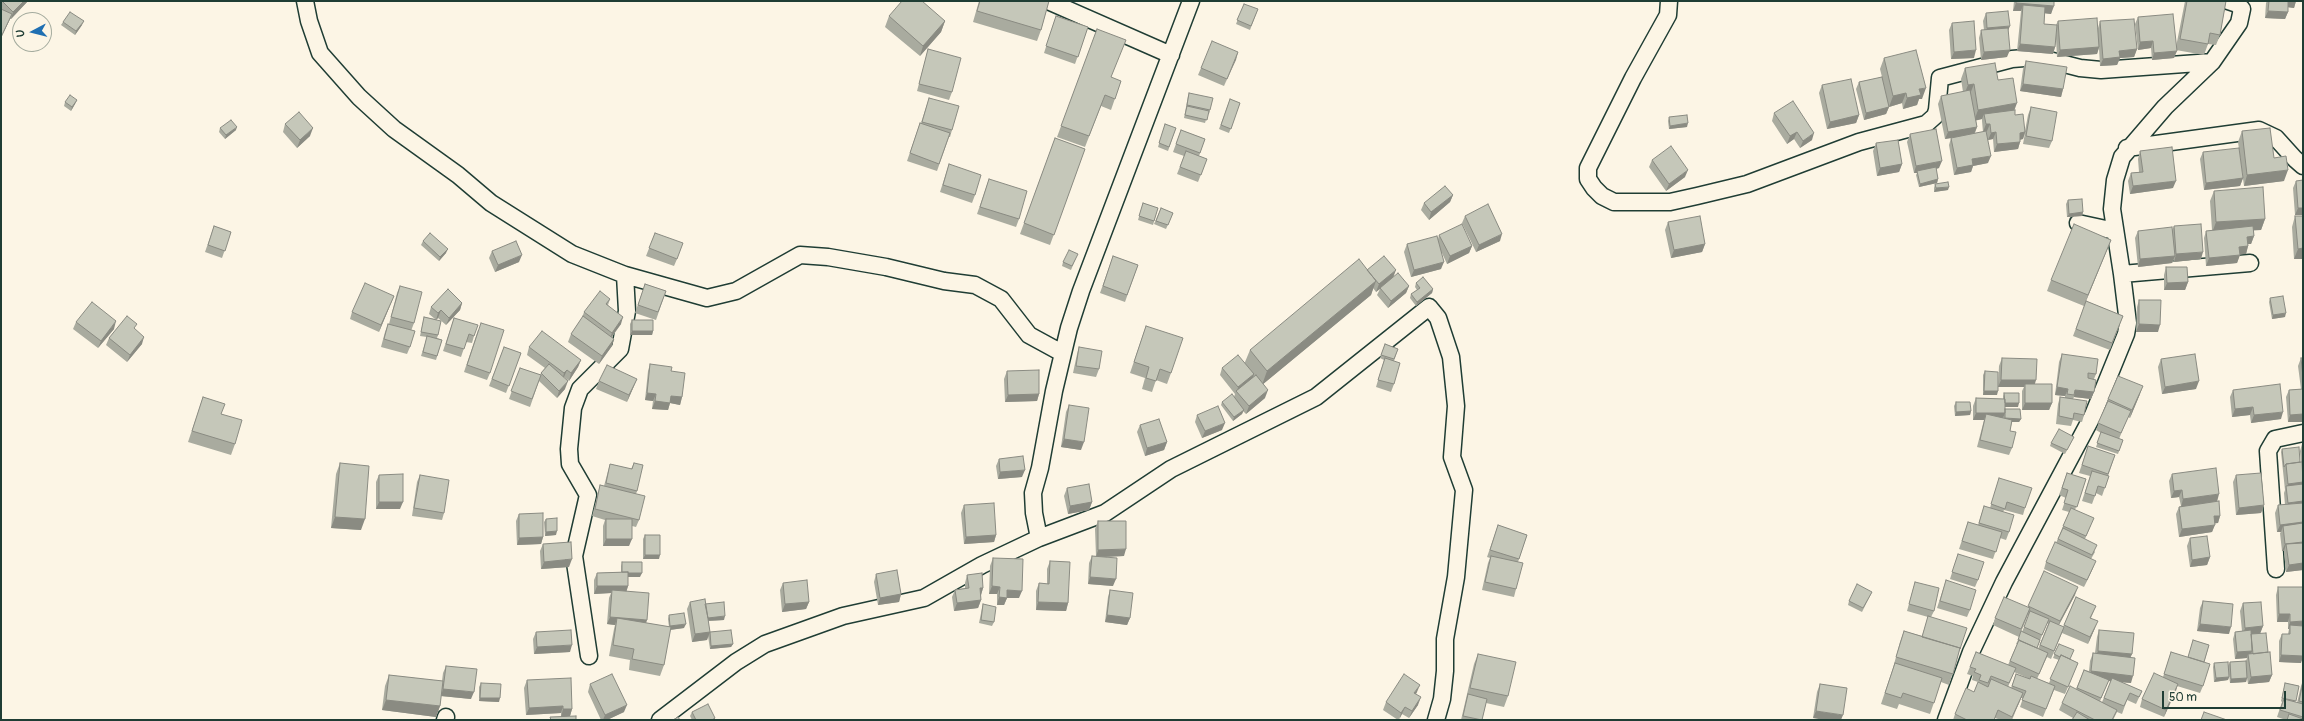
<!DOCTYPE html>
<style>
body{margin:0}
#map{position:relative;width:2304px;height:721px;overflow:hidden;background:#fcf5e5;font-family:Pangolin,sans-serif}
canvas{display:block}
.frame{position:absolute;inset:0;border:2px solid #1f3d34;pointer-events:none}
.north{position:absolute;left:12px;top:12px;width:40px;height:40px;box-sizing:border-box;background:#fcf5e5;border:1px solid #a4ab9e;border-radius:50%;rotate:263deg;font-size:11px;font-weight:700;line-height:16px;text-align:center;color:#1f3d34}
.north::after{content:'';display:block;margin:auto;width:14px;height:18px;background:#1f6fb2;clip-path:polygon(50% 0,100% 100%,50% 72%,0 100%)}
.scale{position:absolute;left:2162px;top:691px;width:124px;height:18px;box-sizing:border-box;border:2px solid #1f3d34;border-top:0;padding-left:5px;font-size:12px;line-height:14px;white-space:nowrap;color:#1f3d34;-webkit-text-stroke:3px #fcf5e5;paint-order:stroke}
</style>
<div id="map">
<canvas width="2304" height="721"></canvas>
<div class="frame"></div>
<div class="north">U</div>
<div class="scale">50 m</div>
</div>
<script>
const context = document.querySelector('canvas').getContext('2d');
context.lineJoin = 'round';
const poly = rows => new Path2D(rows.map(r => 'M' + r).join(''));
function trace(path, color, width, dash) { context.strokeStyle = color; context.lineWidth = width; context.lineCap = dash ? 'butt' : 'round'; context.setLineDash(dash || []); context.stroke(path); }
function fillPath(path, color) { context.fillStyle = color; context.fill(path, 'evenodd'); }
const minor = poly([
 [305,1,309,21,320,53,359,97,394,129,458,175,491,203,572,254,625,275,707,298,736,291,800,255,828,257,886,267,944,281,975,285,1001,299,1029,335,1062,353],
 [1048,1,1171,55],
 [1669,1,1668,15,1633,78,1588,168,1588,179,1594,188,1602,196,1614,202,1670,202,1697,196,1747,184,1859,142,1926,124,1935,116,1937,110,1940,78,2012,59,2037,57,2080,68,2101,70,2212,62],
 [2127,148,2259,130,2276,138,2295,159,2303,166],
 [2078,223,2115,231],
 [2122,274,2250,263],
 [1039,538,1034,513,1033,493,1040,468,1054,391,1069,328,1081,291,1191,1],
 [2276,569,2268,451,2275,439,2303,433],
 [589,656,574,556,588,495,570,464,569,449,573,408,580,389,620,349,627,311,625,275],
 [445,720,446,717],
 [660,720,736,662,765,644,843,616,924,598,982,565,1039,538,1105,513,1171,469,1316,397,1429,307,1438,318,1451,357,1456,406,1452,457,1464,490,1456,577,1445,639,1445,671,1442,699,1436,720],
 [1946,720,1971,652,2004,582,2093,415,2126,334,2128,323,2122,274,2112,209,2115,180,2122,157,2165,107,2212,62,2239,23,2242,9,2237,4,2228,1]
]);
const wall = poly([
 [1,1,28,1,11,19,10,19,1,38],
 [979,1,1049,1,1041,30,1037,41,973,22],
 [2014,1,2054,1,2051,14,2045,13,2044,24,2056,25,2058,21,2098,28,2100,21,2137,49,2134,57,2120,58,2117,65,2100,66,2099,48,2097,54,2057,57,2056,39,2055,47,2053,54,2017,51,2021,11,2013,11],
 [2185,1,2226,1,2220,35,2216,45,2208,44,2204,55,2176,50,2174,58,2152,60,2151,48,2138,50,2135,24,2138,17,2176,47],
 [2267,1,2296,1,2294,8,2288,7,2288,12,2285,19,2265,18,2266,3],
 [1244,4,1258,9,1250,30,1236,24],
 [1986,13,2008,31,2007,57,1981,60,1979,38,1981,30,1984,30,1983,21],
 [889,16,945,21,941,32,920,56,885,27],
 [1056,16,1088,27,1075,64,1044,53],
 [63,22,82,25,75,35,61,25],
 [1952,23,1974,58,1951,59,1949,30],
 [1097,29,1111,78,1121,81,1111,110,1101,106,1085,147,1057,137],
 [928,49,952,92,949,100,917,91,926,57],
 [1238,52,1224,86,1198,75,1201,68],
 [1884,58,1922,99,1919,99,1917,105,1903,109,1902,103,1889,107,1886,114,1864,120,1856,89,1859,82,1882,77,1880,69],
 [2026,61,2063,89,2061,97,2020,91,2023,69],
 [1965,68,1998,80,2014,111,2015,115,2025,131,2028,115,2031,107,2052,141,2049,148,2023,144,2025,133,2023,139,2020,140,2020,142,2018,149,1994,152,1993,139,1988,140,1988,163,1973,166,1971,172,1954,175,1949,145,1951,138,1945,139,1938,104,1941,96,1963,92,1961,79],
 [1982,119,1982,121,1983,132,1975,133,1977,127,1976,120],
 [1822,85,1859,115,1856,123,1827,129,1819,93],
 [1189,93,1210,110,1209,114,1208,113,1205,123,1184,118,1188,96],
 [929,98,952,130,950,137,949,137,937,171,907,161,920,123,921,123],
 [1230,99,1240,103,1229,133,1219,129],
 [77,100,75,104,71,111,64,106,65,102],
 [1774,113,1812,140,1800,148,1794,139,1787,144,1772,121],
 [1669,117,1687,127,1669,129,1668,121],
 [285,124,310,136,297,148,283,132],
 [1165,124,1176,128,1168,151,1158,147],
 [220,128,236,130,225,139,219,132],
 [1181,130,1205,139,1199,156,1207,159,1198,182,1177,174,1184,156,1173,152],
 [2242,131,2274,158,2284,181,2244,186,2238,142],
 [1910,134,1939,168,1936,169,1938,179,1937,183,1919,187,1916,175,1917,173,1914,173,1907,142],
 [1055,138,1085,149,1050,245,1020,234],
 [1876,143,1902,164,1899,172,1877,176,1873,151],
 [2140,151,2173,188,2130,194,2128,181,2131,173,2139,172,2138,159],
 [2203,152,2243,178,2240,186,2204,190,2200,159],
 [1652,160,1685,177,1666,191,1649,167],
 [949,164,975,195,972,203,940,192],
 [989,179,1019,219,1016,227,977,214],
 [2303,180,2303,215,2295,215,2293,188,2296,181],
 [1935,184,1948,190,1934,192,1934,188],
 [2214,191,2265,219,2261,230,2254,230,2254,236,2251,244,2248,244,2248,246,2246,254,2240,254,2237,263,2206,266,2204,238,2206,231,2212,230,2210,201],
 [1453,195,1450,202,1429,220,1421,210,1424,203],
 [2068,200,2083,212,2082,216,2067,217,2066,204],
 [1143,203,1158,208,1153,225,1138,220],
 [1161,208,1173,213,1166,229,1154,224],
 [1465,216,1500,241,1476,252,1462,223],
 [2295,216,2303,216,2303,259,2294,259,2292,227],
 [1668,222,1705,244,1702,252,1671,258,1665,230],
 [214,226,231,232,222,258,205,252],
 [2174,226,2201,259,2174,262,2174,260,2172,263,2138,267,2135,238,2138,231,2172,230],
 [655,233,677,259,674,266,646,256],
 [1439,235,1472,246,1469,253,1447,264,1442,253,1441,269,1411,277,1404,252,1407,244,1438,239],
 [2111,240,2084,306,2047,291,2051,280],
 [423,241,446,253,439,261,421,245],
 [492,251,519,262,495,272,489,258],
 [1113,256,1138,265,1125,302,1100,293],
 [1076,258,1071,270,1062,266,1063,262],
 [2166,267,2188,282,2185,290,2164,290,2164,275],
 [1367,270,1393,277,1409,286,1406,293,1388,308,1377,295,1380,289,1376,292,1373,288,1371,295,1263,384,1265,398,1246,414,1243,411,1242,414,1233,421,1221,405,1222,402,1234,397,1235,394,1220,375,1222,368,1245,362,1250,350],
 [1416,283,1433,289,1432,293,1416,306,1410,298,1411,294,1417,290,1415,287],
 [645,284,666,291,656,320,635,313],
 [400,286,414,323,411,331,410,347,407,354,381,347,385,332,388,324,389,324,397,293],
 [394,296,379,332,350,319,352,312],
 [2270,298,2285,317,2272,319,2269,302],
 [610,299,608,305,621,324,612,337,612,346,599,364,568,342,571,334,582,318,584,312],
 [2139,300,2158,332,2136,332,2137,307],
 [2086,301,2123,316,2110,350,2073,336],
 [462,303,460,310,446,325,438,318,436,320,438,335,437,338,442,340,436,360,421,356,427,337,420,336,424,317,435,319,429,314,431,307],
 [454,318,474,336,472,343,466,342,461,357,443,351],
 [632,320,653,331,652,335,630,335,630,324],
 [76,322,114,329,98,348,73,329],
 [1146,326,1171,373,1167,384,1156,380,1152,392,1142,389,1145,378,1130,373],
 [478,330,490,373,487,380,464,372],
 [109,338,142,344,127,362,106,345],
 [1385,344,1398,349,1394,361,1394,384,1391,392,1376,387,1384,360,1380,358],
 [504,347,521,353,506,393,489,386],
 [529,347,581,360,578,367,569,381,564,377,564,378,565,389,557,398,539,381,530,407,509,399,520,368,540,375,541,373,545,368,527,355],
 [1079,347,1099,369,1096,377,1073,373,1077,354],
 [2062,354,2096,374,2094,379,2091,399,2074,397,2073,399,2084,415,2082,422,2073,420,2071,426,2056,424,2058,404,2060,397,2065,398,2065,396,2055,395,2059,362],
 [2002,358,2035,384,2052,403,2049,410,2022,410,2022,391,2024,387,1998,387,1999,366],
 [2301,358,2303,358,2303,422,2288,422,2286,397,2289,390,2301,389,2298,366],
 [2161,359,2196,389,2162,394,2158,367],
 [650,364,671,371,682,397,680,405,670,403,668,410,652,409,653,401,645,400,648,371],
 [1007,371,1039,394,1037,401,1005,402,1004,379],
 [1985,371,1997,395,1983,395,1983,375],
 [637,379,627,402,596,389,599,381],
 [2233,390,2281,419,2251,423,2250,415,2232,417,2230,397],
 [2004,393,2018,407,2005,407,2005,409,2021,419,2019,422,2012,422,2010,431,2012,448,2009,455,1977,447,1984,420,1973,420,1973,406,1976,398,2003,399,2003,396],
 [2140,394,2130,418,2128,417,2119,439,2123,440,2118,454,2096,447,2101,433,2096,430,2108,399],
 [203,397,221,414,235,444,231,455,188,442],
 [1956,402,1971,411,1970,415,1955,416,1954,406],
 [1069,405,1081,450,1061,447,1066,412],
 [1197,415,1222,430,1202,438,1195,422],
 [1140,425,1167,442,1164,450,1145,456,1137,432],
 [2074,437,2065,454,2050,446,2051,443],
 [2302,444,2303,444,2303,570,2286,572,2284,552,2284,551,2282,551,2280,533,2281,532,2277,532,2275,513,2278,505,2285,505,2284,493,2285,490,2281,452,2282,449,2301,462,2300,451],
 [2088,446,2115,455,2108,476,2109,476,2102,496,2096,493,2092,504,2082,501,2090,476,2079,473],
 [999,459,1022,477,998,479,996,466],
 [340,463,361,530,331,528,336,474],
 [634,463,637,491,636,494,639,520,636,527,632,526,629,546,603,546,603,526,605,520,592,516,598,493,600,485,604,486,608,471,610,464,631,469],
 [2067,473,2086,479,2075,510,2091,525,2085,539,2095,552,2091,559,2093,568,2084,587,2044,569,2046,562,2056,543,2069,512,2062,510,2066,498,2059,495],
 [2172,474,2217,501,2220,516,2218,523,2215,523,2212,532,2179,537,2176,514,2179,507,2181,506,2179,497,2171,498,2169,481],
 [379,475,400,509,376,509,376,482],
 [420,475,444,513,442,520,412,516,417,482],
 [2236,475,2264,505,2261,513,2236,515,2233,482],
 [1999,478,2025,508,2023,515,2004,510,2003,512,2009,532,2006,540,2000,538,1993,559,1959,549,1968,522,1978,525,1984,506,1990,508],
 [1067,488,1092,502,1089,510,1068,514,1064,496],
 [964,505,996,535,994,542,964,544,961,513],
 [519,514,543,537,541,544,517,545,516,521],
 [546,519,556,535,545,536,544,522],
 [1098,521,1124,556,1107,557,1113,586,1088,584,1089,563,1092,556,1096,556,1095,529],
 [1498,525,1527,535,1518,562,1516,589,1514,597,1482,590,1488,563,1490,558,1487,557],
 [645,535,659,559,643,559,643,539],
 [2190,538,2210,557,2207,565,2190,567,2187,546],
 [543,544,569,567,541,569,540,551],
 [1958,554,1978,580,1975,587,1950,579],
 [993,558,1019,598,1007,598,1004,605,997,605,997,594,989,594,990,566],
 [1050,561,1068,603,1066,611,1036,610,1036,591,1039,583,1047,584,1047,569],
 [622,562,640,577,628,577,628,586,626,592,646,623,669,627,668,619,669,615,684,628,670,630,664,665,660,676,629,670,630,660,609,656,614,629,615,625,607,624,609,598,611,593,594,594,594,580,597,573,621,572,621,566],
 [2044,571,2075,595,2059,625,2063,627,2076,597,2096,606,2091,618,2095,628,2088,644,2062,633,2051,659,2047,657,2037,679,2049,683,2059,660,2053,658,2059,644,2070,659,2078,663,2065,694,2054,690,2043,717,2020,707,2023,698,2021,698,2012,720,2001,720,1995,718,1994,720,1953,720,1955,714,1974,692,1978,682,1972,680,1973,676,1967,674,1976,652,2008,665,2017,644,2016,644,2022,632,2029,615,2028,615,2019,637,1993,625,1995,618,2028,607],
 [2047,623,2048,624,2038,649,2037,648],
 [2014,672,2030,679,2016,674,2011,688,2008,687],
 [876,574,901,594,899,602,878,605,874,582],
 [967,575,983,588,981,595,981,600,978,608,954,611,952,597,955,590,965,588,965,583],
 [1946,580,1970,610,1967,617,1937,608],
 [1915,582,1934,611,1931,617,1960,649,1949,685,1941,682,1930,714,1899,704,1897,709,1881,704,1893,668,1900,642,1904,631,1922,636,1928,617,1907,611,1913,589],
 [783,583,809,602,806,609,782,612,780,590],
 [2278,587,2303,587,2301,663,2279,662,2279,641,2282,634,2288,634,2289,629,2288,629,2288,622,2277,622,2276,595],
 [1110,590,1130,618,1127,625,1105,622,1108,597],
 [1872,592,1862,612,1848,605,1849,601],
 [2203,601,2229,634,2197,631,2200,608],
 [690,602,705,604,724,620,708,621,710,632,733,644,731,647,710,649,708,636,707,640,692,642,687,609],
 [2243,603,2263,626,2260,633,2268,652,2272,675,2269,682,2248,684,2247,678,2246,682,2230,683,2228,666,2230,662,2246,661,2247,658,2235,659,2233,639,2235,632,2242,631,2240,611],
 [983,604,994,622,992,626,979,623,982,608],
 [2099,630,2132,654,2130,657,2131,683,2121,682,2142,691,2136,704,2127,700,2122,714,2117,712,2113,720,2072,720,2073,718,2059,710,2062,703,2076,689,2084,670,2089,671,2090,661,2093,653,2095,653,2097,637],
 [2108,681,2111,681,2102,702,2100,701],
 [536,632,570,652,534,654,533,639],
 [2193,640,2209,645,2204,663,2203,686,2200,693,2177,686,2164,717,2140,707,2142,699,2163,677,2171,652,2188,658],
 [1478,654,1508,696,1504,707,1486,703,1482,720,1459,720,1461,720,1474,664],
 [2214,663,2229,677,2228,680,2214,682,2213,667],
 [446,666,471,699,441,696,440,706,436,717,382,710,385,686,389,675,442,681,443,673],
 [527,680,572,709,570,716,561,717,561,713,526,715,524,688],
 [2303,680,2303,720,2286,720,2277,717,2282,702,2281,701,2285,683,2299,686,2295,702,2297,703,2301,686],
 [481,683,499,702,479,701,479,687],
 [590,684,624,712,607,720,601,720,588,692],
 [1820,684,1847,688,1813,718,1817,692],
 [1417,692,1416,694,1418,705,1409,718,1402,714,1398,720,1383,710,1386,702],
 [692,712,715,718,715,720,692,720,690,716]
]);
const shadedWall = poly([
 [24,1,28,1,11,19,13,12],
 [2288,1,2296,1,2294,8,2286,7],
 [2016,3,2054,6,2051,14,2023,11,2023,5,2021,11,2013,11],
 [2268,11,2288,12,2285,19,2265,18],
 [12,14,9,21,1,38,1,37],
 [84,21,82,25,75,35,76,31],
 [945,21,941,32,920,56,923,46],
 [2010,26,2007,33,1984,35,1987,28],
 [2153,41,2151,48,2138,50,2140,42],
 [2020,44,2055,47,2053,54,2017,51],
 [2099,47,2097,54,2057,57,2060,50],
 [2137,49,2134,57,2120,58,2117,65,2100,66,2103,59,2119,51],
 [1976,50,1974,58,1951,59,1954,52],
 [2010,50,2007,57,1981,60,1984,52],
 [2177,51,2174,58,2152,60,2154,53],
 [1238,52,1236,60,1224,86,1227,79],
 [1974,84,1970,94,1964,95,1968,85],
 [2023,84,2063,89,2061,97,2020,91],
 [1926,88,1922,99,1919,99,1917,105,1903,109,1907,98,1919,89],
 [1906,93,1902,103,1889,107,1893,96],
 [77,100,75,104,71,111,72,107],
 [2017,103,2013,114,1984,114,1982,119,1974,121,1978,110],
 [1889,107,1886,114,1864,120,1866,113],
 [1859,115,1856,123,1827,129,1830,122],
 [1688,123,1687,127,1669,129,1670,126],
 [1986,124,1990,124,1987,131,1983,132],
 [237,127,236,130,225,139,226,135],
 [1977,127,1974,134,1945,139,1948,132],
 [313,128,310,136,297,148,300,140],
 [1797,132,1794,139,1787,144,1790,136],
 [1996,132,1993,139,1988,140,1991,133],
 [2025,132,2023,139,2017,140,2020,133],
 [1814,133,1812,140,1800,148,1803,141],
 [2020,142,2018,149,1994,152,1997,144],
 [1991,156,1988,163,1973,166,1971,172,1954,175,1957,168,1972,159],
 [1942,161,1939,168,1918,173,1917,171,1917,173,1914,173,1916,166],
 [1902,164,1899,172,1877,176,1880,168],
 [1688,170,1685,177,1666,191,1669,184],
 [2288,170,2284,181,2244,186,2247,175],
 [2243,178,2240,186,2204,190,2206,183],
 [1938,179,1937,183,1919,187,1920,184],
 [2176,181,2173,188,2130,194,2133,186],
 [1949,187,1948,190,1934,192,1936,188],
 [1453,195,1450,202,1429,220,1431,212],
 [2298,208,2303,208,2303,215,2295,215],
 [2083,212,2082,216,2067,217,2069,214],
 [2265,219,2261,230,2212,233,2216,222],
 [1502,234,1500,241,1476,252,1479,245],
 [2254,236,2251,244,2245,244,2247,237],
 [2111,240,2107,250,2084,306,2088,295],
 [1705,244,1702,252,1671,258,1674,250],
 [1472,246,1469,253,1447,264,1450,256],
 [2248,246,2246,254,2236,255,2239,247],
 [2303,248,2303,259,2294,259,2298,249],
 [448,249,446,253,439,261,440,257],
 [2203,252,2201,259,2174,262,2176,254],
 [522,255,519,262,495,272,498,265],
 [2240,255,2237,263,2206,266,2209,258],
 [2175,256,2172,263,2138,267,2140,259],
 [1444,262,1441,269,1411,277,1414,270],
 [1396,270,1393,278,1376,292,1379,284],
 [1376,281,1371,295,1262,385,1267,371],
 [2188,282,2185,290,2164,290,2167,283],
 [1409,286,1406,293,1388,308,1391,301],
 [1433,289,1432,293,1416,306,1417,302],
 [394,296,391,303,379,332,381,325],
 [462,303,460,310,446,325,449,318],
 [441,310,438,318,436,320,438,313],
 [2286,313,2285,317,2272,319,2273,315],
 [623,317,621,324,609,340,612,333],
 [116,321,114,329,98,348,101,341],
 [2139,324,2160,325,2158,332,2136,332],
 [632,331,653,331,652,335,630,335],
 [144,337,142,344,127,362,130,355],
 [614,339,612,346,599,364,602,356],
 [581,360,578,367,569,381,571,373],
 [567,370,564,377,562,381,564,373],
 [1254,374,1252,381,1237,392,1238,387],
 [637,379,634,386,627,402,629,395],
 [2001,380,2036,380,2034,387,2025,384,2024,387,1998,387],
 [568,381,565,389,557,398,559,391],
 [2199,381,2196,389,2162,394,2165,387],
 [2143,386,2140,394,2130,418,2132,410],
 [2057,387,2068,389,2065,396,2055,395],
 [1268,390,1265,398,1246,414,1249,406],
 [2075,390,2094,392,2091,399,2074,397],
 [1984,391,1998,391,1997,395,1983,395],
 [647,393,656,394,653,401,645,400],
 [1039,394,1037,401,1005,402,1008,395],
 [671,396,682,397,680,405,670,403,668,410,652,409,655,401],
 [2004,403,2019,403,2018,407,2003,407],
 [2025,403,2052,403,2049,410,2022,410],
 [2253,407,2250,415,2232,417,2235,409],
 [1244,410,1242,414,1233,421,1234,417],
 [1971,411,1970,415,1955,416,1956,412],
 [2283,412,2281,419,2251,423,2254,415],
 [1976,413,2005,413,2002,420,1986,414,1984,420,1973,420],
 [2303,414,2303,422,2288,422,2290,415],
 [2005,418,2021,419,2019,422,2003,422],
 [1225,423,1222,430,1202,438,1205,431],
 [1064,439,1084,442,1081,450,1061,447],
 [1167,442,1164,450,1145,456,1147,448],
 [1025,470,1022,477,998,479,1000,472],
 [2303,482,2303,486,2287,487,2288,484],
 [2182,490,2179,497,2171,498,2174,491],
 [2219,494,2217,502,2181,507,2183,499],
 [2303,501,2303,508,2286,510,2288,503],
 [379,502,403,502,400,509,376,509],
 [1092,502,1089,510,1068,514,1070,506],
 [2264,505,2261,513,2236,515,2239,508],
 [2214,516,2220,516,2218,523,2211,524],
 [335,517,365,519,361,530,331,528],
 [2303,522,2303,529,2283,526,2281,532,2277,532,2280,525],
 [2215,525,2212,532,2179,537,2182,529],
 [557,531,556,535,545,536,546,532],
 [996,535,994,542,964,544,966,537],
 [543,537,541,544,517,545,519,538],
 [606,539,632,539,629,546,603,546],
 [2303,542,2303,549,2286,544,2284,551,2282,551,2285,544],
 [1126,549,1124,556,1096,557,1098,550],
 [645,555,660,555,659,559,643,559],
 [2210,557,2207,565,2190,567,2192,560],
 [572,559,569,567,541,569,544,562],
 [2096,561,2093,568,2084,587,2087,580],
 [2303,563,2303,570,2286,572,2289,565],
 [622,573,642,573,640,577,621,577],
 [1090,577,1116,579,1113,586,1088,584],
 [597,586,628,586,626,593,612,590,611,593,594,594],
 [992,586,1000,587,997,594,989,594],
 [2078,587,2075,595,2057,628,2060,621],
 [980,588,983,588,981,595],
 [1007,590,1022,591,1019,598,1007,598,1004,605,997,605,999,597],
 [901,594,899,602,878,605,880,598],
 [981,600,978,608,954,611,957,603],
 [809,602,806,609,782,612,785,604],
 [1038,602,1068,603,1066,611,1036,610],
 [2279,614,2290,614,2288,622,2277,622],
 [1107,615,1130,618,1127,625,1105,622],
 [725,616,724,620,705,621,707,618],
 [610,617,647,620,645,627,617,618,615,625,607,624],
 [2098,621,2095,628,2088,644,2090,637],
 [2303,621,2303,629,2290,625,2289,629,2288,629,2290,622],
 [686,624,684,628,669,630,670,626],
 [2200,624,2231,627,2229,634,2197,631],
 [2263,626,2260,634,2243,635,2245,628],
 [710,632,707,640,692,642,695,634],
 [733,644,731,647,710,649,711,646],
 [572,645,570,652,534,654,537,647],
 [2098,651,2132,654,2129,661,2095,658],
 [2252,651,2250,658,2248,654,2247,658,2235,659,2237,652],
 [2281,655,2303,656,2303,657,2301,663,2279,662],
 [2091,671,2133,676,2131,683,2108,681,2098,706,2101,698,2088,679],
 [2272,675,2269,682,2248,684,2251,677],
 [2229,677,2228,680,2214,682,2216,678],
 [2247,678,2246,682,2230,683,2231,679],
 [2178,684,2176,691,2164,717,2166,710],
 [1420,685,1417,692,1412,700,1414,693],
 [443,689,474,692,471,699,441,696],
 [2023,693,2020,701,2011,720],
 [1421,697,1418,705,1409,718,1412,711],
 [480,698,500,698,499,702,479,701],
 [386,700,440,706,436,717,382,710],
 [627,705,624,712,607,720,603,720,605,715],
 [563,706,561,713,526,715,529,708],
 [1405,707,1402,714,1399,720,1401,713],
 [563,709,572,709,570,716,561,717],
 [1816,711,1843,715,1841,720,1824,720,1813,718]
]);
const building = poly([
 [2,1,24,1,13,12,2,1],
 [902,1,922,1,945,21,923,46,889,16,902,1],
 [980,1,1049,1,1041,30,977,11,980,1],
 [2016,1,2054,1,2054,6,2016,3,2016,1],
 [2187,1,2226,1,2220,35,2210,33,2208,44,2180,39,2187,1],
 [2269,1,2288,1,2288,12,2268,11,2269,1],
 [1244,4,1258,9,1251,26,1237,20,1244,4],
 [2023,5,2045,7,2044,24,2057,25,2055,47,2020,44,2023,5],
 [1,9,12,14,1,37,1,9],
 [2008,11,2010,26,1987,28,1986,13,2008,11],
 [70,12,84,21,76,31,63,22,70,12],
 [2173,14,2177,51,2154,53,2153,41,2140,42,2138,17,2173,14],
 [1056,16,1088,27,1078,57,1046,46,1056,16],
 [2097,18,2099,47,2060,50,2058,21,2097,18],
 [2134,19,2137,49,2119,51,2120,57,2103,59,2100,21,2134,19],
 [1974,21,1976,50,1954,52,1952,23,1974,21],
 [2008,28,2010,50,1984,52,1981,30,2008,28],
 [1097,29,1126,40,1111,77,1121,81,1115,99,1105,95,1089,136,1061,126,1097,29],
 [1212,41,1238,52,1227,79,1201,68,1212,41],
 [928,49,961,58,952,92,919,84,928,49],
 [1916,50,1926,88,1919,89,1921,95,1907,98,1906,93,1893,96,1884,58,1916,50],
 [2026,61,2067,67,2063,89,2023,84,2026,61],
 [1995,63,1998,80,2013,78,2017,103,1978,110,1974,84,1968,85,1965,68,1995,63],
 [1882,77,1889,107,1866,113,1859,82,1882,77],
 [1851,79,1859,115,1830,122,1822,85,1851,79],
 [1970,90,1977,127,1948,132,1941,96,1970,90],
 [1189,93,1213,98,1210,110,1187,105,1189,93],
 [70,95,77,100,72,107,65,102,70,95],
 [929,98,959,106,952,130,922,122,929,98],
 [1230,99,1240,103,1231,129,1221,125,1230,99],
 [1793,101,1814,133,1803,141,1797,132,1790,136,1774,113,1793,101],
 [1187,106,1209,111,1207,120,1185,115,1187,106],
 [2031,107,2057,112,2052,141,2026,136,2031,107],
 [2015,110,2015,115,2023,114,2025,132,2020,133,2020,142,1997,144,1996,132,1991,133,1990,124,1986,124,1984,114,2015,110],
 [299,112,313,128,300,140,285,124,299,112],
 [1687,115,1688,123,1670,126,1669,117,1687,115],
 [231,120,237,127,226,135,220,128,231,120],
 [920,123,950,133,939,164,910,153,920,123],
 [1165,124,1176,128,1169,147,1159,143,1165,124],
 [2270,128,2274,158,2286,156,2288,170,2247,175,2242,131,2270,128],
 [1936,129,1942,161,1916,166,1910,134,1936,129],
 [1181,130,1205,139,1200,153,1176,144,1181,130],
 [1986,131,1991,156,1972,159,1973,165,1957,168,1951,138,1986,131],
 [1055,138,1085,149,1054,235,1024,223,1055,138],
 [1898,140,1902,164,1880,168,1876,143,1898,140],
 [1671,146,1688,170,1669,184,1652,160,1671,146],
 [2172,147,2176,181,2133,186,2131,173,2143,172,2140,151,2172,147],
 [2239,148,2243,178,2206,183,2203,152,2239,148],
 [1186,151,1207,159,1201,175,1180,167,1186,151],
 [949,164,981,175,975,195,943,185,949,164],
 [1936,167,1938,179,1920,184,1917,171,1936,167],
 [989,179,1027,191,1019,219,980,207,989,179],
 [2303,180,2303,208,2298,208,2296,181,2303,180],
 [1948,182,1949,187,1936,188,1935,184,1948,182],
 [1445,186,1453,195,1431,212,1424,203,1445,186],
 [2263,187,2265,219,2216,222,2214,191,2263,187],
 [2082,199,2083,212,2069,214,2068,200,2082,199],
 [1143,203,1158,208,1154,221,1139,216,1143,203],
 [1488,204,1502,234,1479,245,1465,216,1488,204],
 [1161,208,1173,213,1168,225,1156,221,1161,208],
 [1700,216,1705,244,1674,250,1668,222,1700,216],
 [2295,216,2303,216,2303,248,2298,249,2295,216],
 [1462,224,1472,246,1450,256,1439,235,1462,224],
 [2074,224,2111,240,2088,295,2051,280,2074,224],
 [2201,224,2203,252,2176,254,2174,226,2201,224],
 [214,226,231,232,225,251,208,245,214,226],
 [2253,226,2254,236,2247,237,2248,246,2239,247,2240,255,2209,258,2206,231,2253,226],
 [2172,227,2175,256,2140,259,2138,231,2172,227],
 [430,233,448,249,440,257,423,241,430,233],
 [655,233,683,243,677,259,649,248,655,233],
 [1437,236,1444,262,1414,270,1407,244,1437,236],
 [516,241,522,255,498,265,492,251,516,241],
 [1069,250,1078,254,1072,266,1063,262,1069,250],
 [1113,256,1138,265,1127,295,1103,286,1113,256],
 [1384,256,1396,270,1379,284,1367,270,1384,256],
 [1359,259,1376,281,1267,371,1250,350,1359,259],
 [2166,267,2187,267,2188,282,2167,283,2166,267],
 [1398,273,1409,286,1391,301,1380,288,1398,273],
 [1423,277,1433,289,1417,302,1411,294,1420,288,1416,283,1423,277],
 [365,283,394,296,381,325,352,312,365,283],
 [645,284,666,291,658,312,638,305,645,284],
 [400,286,422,292,414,323,391,317,400,286],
 [448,289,462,303,449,318,441,310,438,313,431,307,448,289],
 [600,291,610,299,606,304,623,317,612,333,584,312,600,291],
 [2283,296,2286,313,2273,315,2270,298,2283,296],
 [2139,300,2161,300,2160,325,2139,324,2139,300],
 [2086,301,2123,316,2112,343,2076,329,2086,301],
 [92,302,116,321,101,341,76,322,92,302],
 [127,316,137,324,134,328,144,337,130,355,109,338,127,316],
 [583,316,614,339,602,356,571,334,583,316],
 [424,317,441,321,438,335,421,332,424,317],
 [454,318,478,325,474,336,469,334,464,349,446,344,454,318],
 [632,320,653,320,653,331,632,331,632,320],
 [481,323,504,330,490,373,467,365,481,323],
 [388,324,415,331,410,347,384,339,388,324],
 [1146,326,1183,338,1171,373,1160,369,1156,381,1146,378,1149,367,1134,362,1146,326],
 [542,331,581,360,571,373,567,370,564,373,529,347,542,331],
 [427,336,442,340,437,356,423,352,427,336],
 [1385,344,1398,349,1394,359,1381,355,1385,344],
 [504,347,521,353,509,386,492,379,504,347],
 [1079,347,1102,351,1099,369,1076,366,1079,347],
 [2062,354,2098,359,2096,374,2088,373,2088,378,2096,380,2094,392,2075,390,2074,395,2067,394,2068,389,2057,387,2062,354],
 [2195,354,2199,381,2165,387,2161,359,2195,354],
 [1238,355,1254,374,1238,387,1222,368,1238,355],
 [1385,358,1400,363,1394,384,1378,380,1385,358],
 [2002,358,2037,359,2036,380,2001,380,2002,358],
 [2301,358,2303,358,2303,377,2301,358],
 [549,364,568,381,559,391,541,373,549,364],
 [650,364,672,367,671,371,685,373,682,397,671,396,670,403,655,401,656,394,647,393,650,364],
 [607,365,637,379,629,395,599,381,607,365],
 [520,368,541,375,532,399,511,391,520,368],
 [1039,370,1039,394,1008,395,1007,371,1039,370],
 [1985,371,1998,372,1998,391,1984,391,1985,371],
 [1256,375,1268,390,1249,406,1236,391,1256,375],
 [2118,376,2143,386,2132,410,2108,399,2118,376],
 [2025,384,2052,384,2052,403,2025,403,2025,384],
 [2280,384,2283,412,2254,415,2253,407,2235,409,2233,390,2280,384],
 [2303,389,2303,414,2290,415,2289,390,2303,389],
 [2004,393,2019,393,2019,403,2005,403,2004,393],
 [1232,394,1244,410,1234,417,1222,402,1232,394],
 [203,397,225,404,221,414,242,420,235,444,192,431,203,397],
 [2060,397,2087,401,2084,415,2074,413,2073,419,2059,416,2060,397],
 [1976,398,2005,399,2005,413,1976,413,1976,398],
 [2108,401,2131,411,2121,433,2098,423,2108,401],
 [1956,402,1970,402,1971,411,1956,412,1956,402],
 [1069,405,1089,408,1084,442,1064,439,1069,405],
 [1218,406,1225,423,1205,431,1197,415,1218,406],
 [2005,409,2020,409,2021,419,2005,418,2005,409],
 [1986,414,2012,420,2010,431,2016,432,2012,448,1980,440,1986,414],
 [1159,419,1167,442,1147,448,1140,425,1159,419],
 [2059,429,2074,437,2067,450,2051,443,2059,429],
 [2101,432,2123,440,2119,451,2097,443,2101,432],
 [2088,446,2115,455,2108,474,2082,465,2088,446],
 [2299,447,2300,462,2286,464,2284,467,2282,449,2299,447],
 [1023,456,1025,470,1000,472,999,459,1023,456],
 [2302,462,2303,482,2288,484,2286,464,2302,462],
 [340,463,369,466,365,519,335,517,340,463],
 [634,463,643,465,637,491,606,483,610,464,632,469,634,463],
 [2216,468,2219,494,2183,499,2182,490,2174,491,2172,474,2216,468],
 [2092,471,2109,476,2105,488,2098,486,2095,496,2085,493,2092,471],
 [2067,473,2086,479,2077,507,2064,503,2068,490,2062,488,2067,473],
 [2261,473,2264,505,2239,508,2236,475,2261,473],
 [403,474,403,502,379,502,379,475,403,474],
 [420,475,449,480,444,513,414,508,420,475],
 [1999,478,2032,488,2025,508,2007,502,2005,509,1991,504,1999,478],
 [1089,484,1092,502,1070,506,1067,488,1089,484],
 [2303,484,2303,501,2288,503,2286,486,2303,484],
 [600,485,645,496,639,520,595,509,600,485],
 [2219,501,2220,516,2214,516,2215,525,2182,529,2179,507,2219,501],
 [994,503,996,535,966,537,964,505,994,503],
 [2303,503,2303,522,2280,525,2278,505,2303,503],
 [1984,506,2014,515,2009,532,1979,523,1984,506],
 [2071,508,2094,518,2086,536,2063,526,2071,508],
 [543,513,543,537,519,538,519,514,543,513],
 [557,518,557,531,546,532,546,519,557,518],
 [606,519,632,519,632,539,606,539,606,519],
 [1098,521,1126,521,1126,549,1098,550,1098,521],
 [1968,522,2002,532,1996,552,1962,541,1968,522],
 [2303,523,2303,542,2285,544,2283,526,2303,523],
 [1498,525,1527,535,1519,559,1490,550,1498,525],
 [2063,528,2097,545,2092,555,2058,539,2063,528],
 [645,535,660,535,660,555,645,555,645,535],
 [2207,536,2210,557,2192,560,2190,538,2207,536],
 [571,542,572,559,544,562,543,544,571,542],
 [2055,542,2096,561,2087,580,2046,562,2055,542],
 [2303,543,2303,563,2289,565,2286,544,2303,543],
 [1958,554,1984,562,1978,580,1952,572,1958,554],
 [1092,556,1117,558,1116,579,1090,577,1092,556],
 [1491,556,1523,563,1516,589,1485,582,1491,556],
 [993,558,1023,559,1022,591,1007,590,1007,598,999,597,1000,587,992,586,993,558],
 [1050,561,1070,562,1068,603,1038,602,1039,583,1049,584,1050,561],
 [622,562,642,562,642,573,628,573,628,572,622,572,622,562],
 [897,570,901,594,880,598,876,574,897,570],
 [2044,571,2078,587,2060,621,2028,606,2044,571],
 [628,572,628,586,597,586,597,573,628,572],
 [982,573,983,588,980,588,981,600,957,603,955,590,969,588,967,575,982,573],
 [807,580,809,602,785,604,783,583,807,580],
 [1946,580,1976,590,1970,610,1940,601,1946,580],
 [1915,582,1939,588,1934,611,1909,604,1915,582],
 [1857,584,1872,592,1863,608,1849,601,1857,584],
 [2278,587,2303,587,2303,621,2290,622,2290,614,2279,614,2278,587],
 [612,590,649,593,647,620,610,617,612,590],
 [1110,590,1133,593,1130,618,1107,615,1110,590],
 [2004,597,2030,608,2021,629,1995,618,2004,597],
 [2076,597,2096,606,2090,618,2098,621,2090,637,2064,625,2076,597],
 [705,599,710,632,695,634,690,602,705,599],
 [2203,601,2233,604,2231,627,2200,624,2203,601],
 [724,602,725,616,708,618,705,604,724,602],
 [2261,602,2263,626,2245,628,2243,603,2261,602],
 [983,604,996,607,994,622,981,620,983,604],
 [2030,611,2049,619,2042,635,2024,627,2030,611],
 [684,613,686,624,670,626,669,615,684,613],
 [1928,616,1967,628,1960,649,1960,648,1922,637,1928,616],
 [617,618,671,627,664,665,632,659,634,649,613,645,617,618],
 [2050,621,2064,627,2054,651,2040,645,2050,621],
 [2290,625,2303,626,2303,656,2281,655,2282,634,2290,634,2290,625],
 [571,630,572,645,537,647,536,632,571,630],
 [731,630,733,644,711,646,710,632,731,630],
 [2099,630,2134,633,2132,654,2098,651,2099,630],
 [2251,630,2252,651,2237,652,2235,632,2251,630],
 [1904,631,1960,648,1953,674,1896,657,1904,631],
 [2021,631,2040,640,2037,648,2018,640,2021,631],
 [2266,633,2268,652,2253,654,2251,634,2266,633],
 [2019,640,2048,653,2039,674,2010,661,2019,640],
 [2193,640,2209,645,2204,662,2188,657,2193,640],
 [2059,644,2074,650,2070,659,2061,655,2060,657,2054,654,2059,644],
 [1976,652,2016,668,2009,683,1991,676,1988,683,1979,680,1981,675,1974,672,1976,669,1970,667,1976,652],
 [2171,652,2210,664,2203,686,2164,674,2171,652],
 [2270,652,2272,675,2251,677,2248,654,2270,652],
 [2093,653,2135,658,2133,676,2091,671,2093,653],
 [1478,654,1516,662,1508,696,1470,688,1478,654],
 [2061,655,2078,663,2068,687,2050,679,2061,655],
 [2246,661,2247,678,2231,679,2230,662,2246,661],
 [2228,662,2229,677,2216,678,2214,663,2228,662],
 [1895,663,1942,678,1934,703,1903,693,1901,698,1885,693,1895,663],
 [446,666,477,669,474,692,443,689,446,666],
 [2084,670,2109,680,2101,698,2077,688,2084,670],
 [2154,673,2178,684,2166,710,2142,699,2154,673],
 [612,674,627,705,605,715,590,684,612,674],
 [1404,674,1420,685,1414,693,1421,697,1412,711,1405,707,1401,713,1386,702,1404,674],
 [2016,674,2030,679,2031,676,2055,686,2046,709,2022,700,2026,691,2012,686,2016,674],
 [389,675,443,681,440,706,386,700,389,675],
 [571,678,572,709,563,709,563,706,529,708,527,680,571,678],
 [2112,678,2142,691,2139,697,2130,693,2124,706,2104,698,2112,678],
 [1991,679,2023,693,2012,717,1998,710,1994,720,1967,720,1955,714,1966,688,1974,692,1978,682,1988,687,1991,679],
 [2303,682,2303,702,2299,701,2303,682],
 [481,683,501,684,500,698,480,698,481,683],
 [2285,683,2299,686,2296,701,2282,698,2285,683],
 [1820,684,1847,688,1843,715,1816,711,1820,684],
 [2070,686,2117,710,2112,720,2095,720,2062,703,2070,686],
 [1468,694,1487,699,1482,720,1463,716,1468,694],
 [2284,699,2303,704,2303,717,2280,710,2284,699],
 [708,704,715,718,712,720,696,720,692,712,708,704],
 [2077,712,2090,720,2072,720,2077,712],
 [2204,712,2227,720,2201,720,2204,712],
 [2289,714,2303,719,2303,720,2287,720,2289,714],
 [576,716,576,720,551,720,550,717,576,716],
 [678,717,680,720,673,720,678,717]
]);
trace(minor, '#1f3d34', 19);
trace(minor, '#fcf5e5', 16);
fillPath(wall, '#a9ab9f');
fillPath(shadedWall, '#8a8b82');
fillPath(building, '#c5c7b9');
trace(building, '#8a8b82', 1);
</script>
